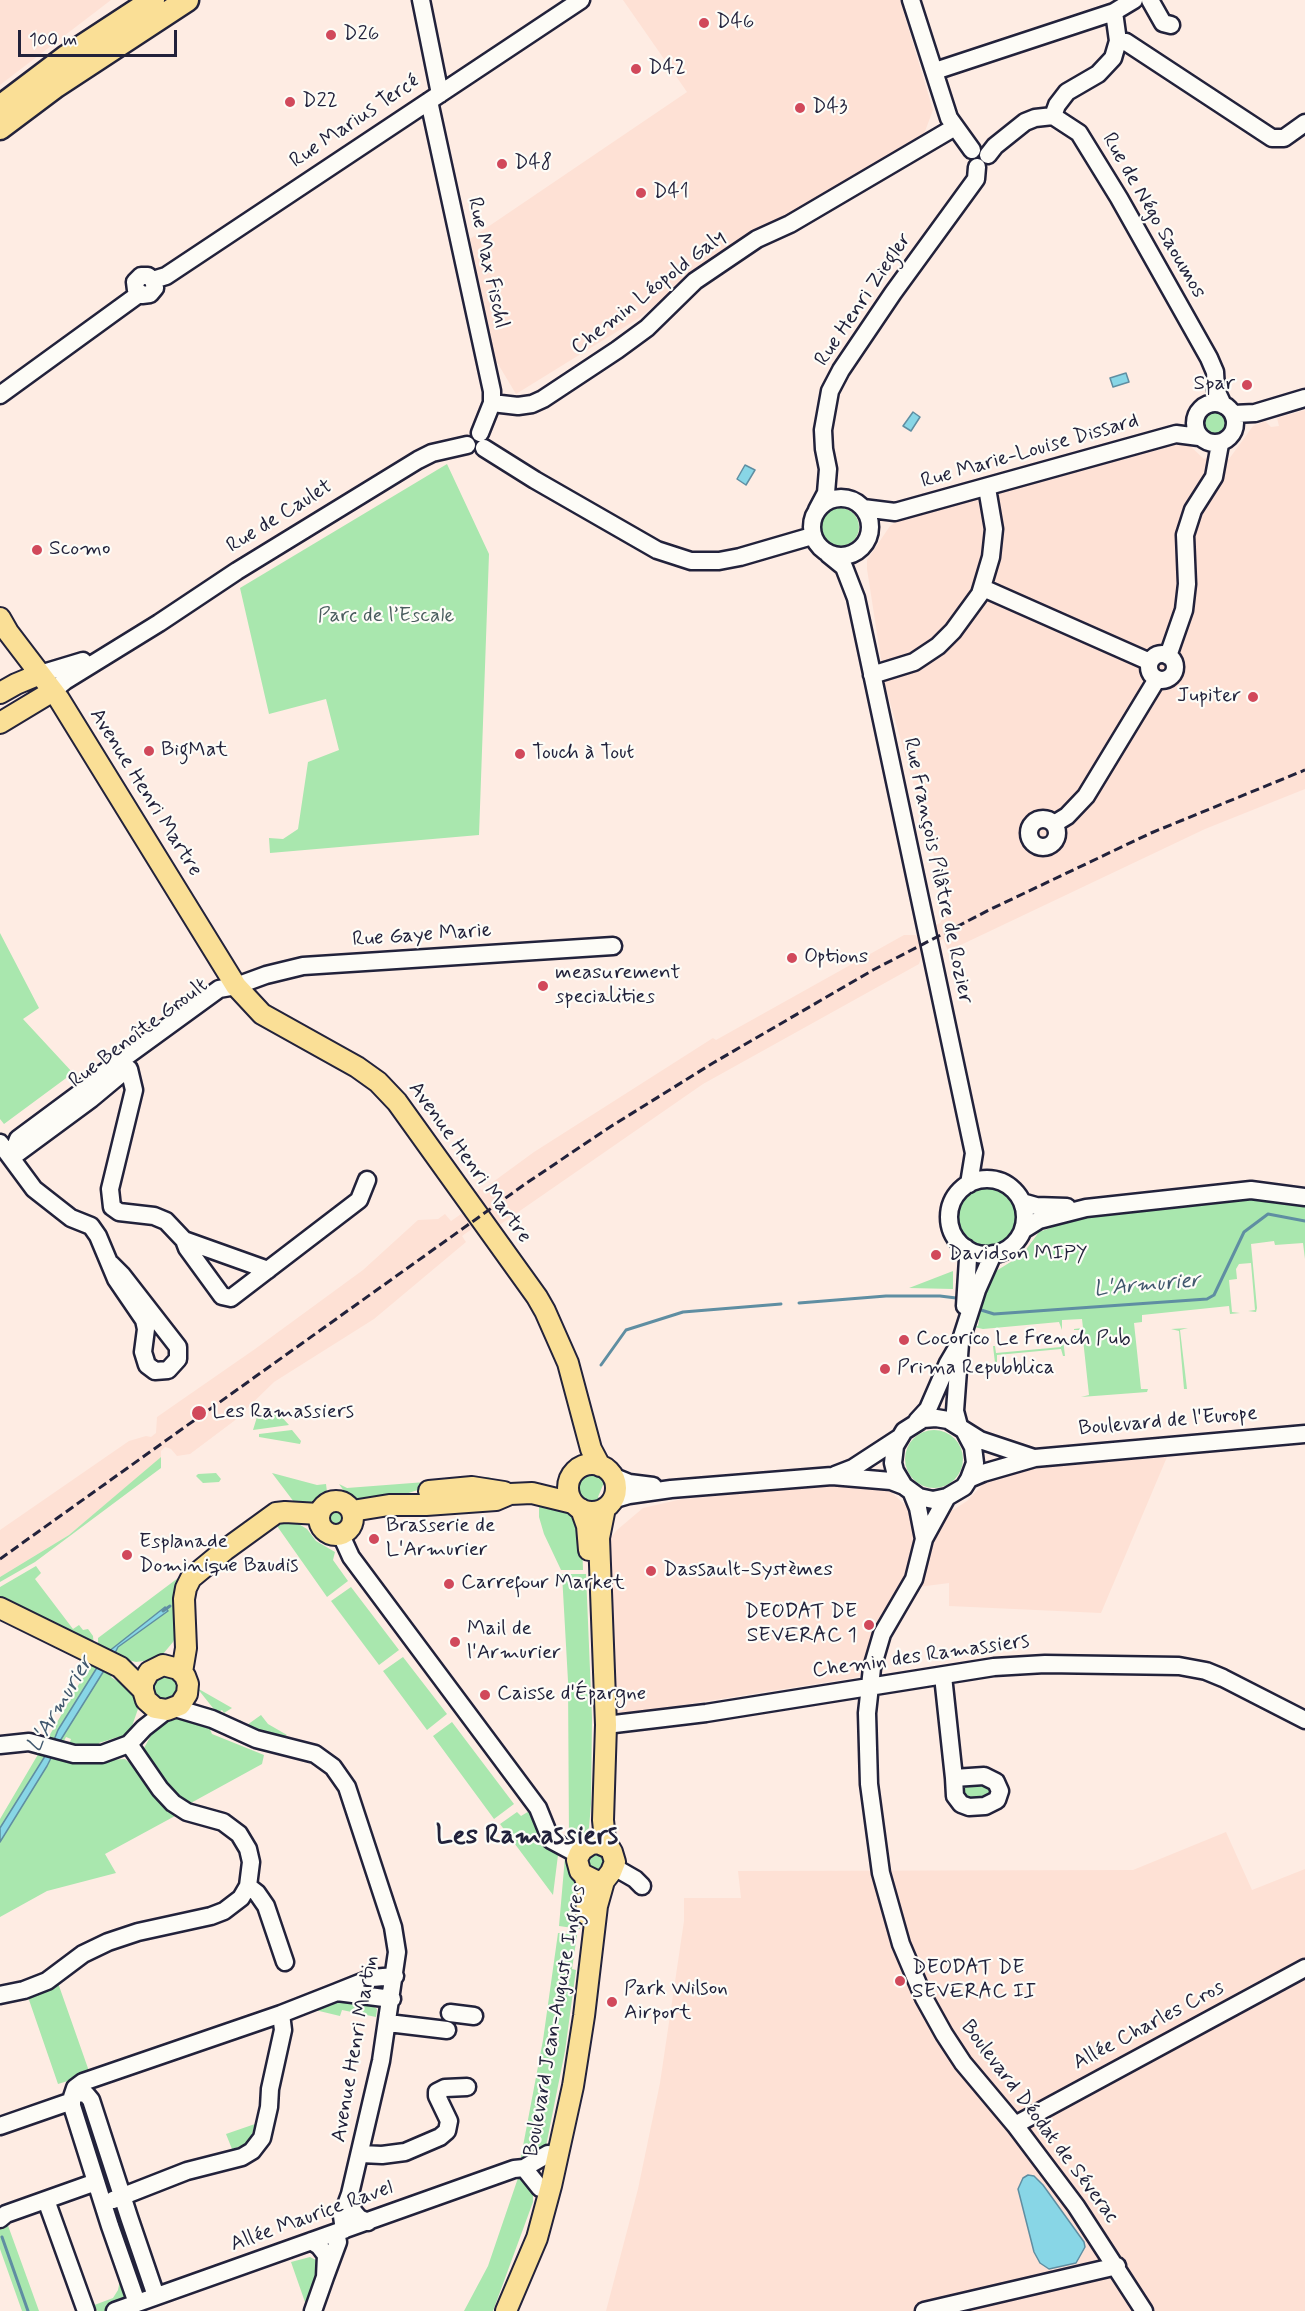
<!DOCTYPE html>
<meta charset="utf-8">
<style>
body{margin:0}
#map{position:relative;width:1305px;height:2311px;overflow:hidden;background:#feece3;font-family:Mynerve,sans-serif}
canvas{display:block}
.scale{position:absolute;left:18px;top:30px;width:159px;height:27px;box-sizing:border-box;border:3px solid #22223b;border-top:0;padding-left:8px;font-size:18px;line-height:21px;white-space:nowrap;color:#22223b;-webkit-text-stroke:4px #fdfcf7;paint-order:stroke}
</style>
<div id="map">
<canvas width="1305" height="2311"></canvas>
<div class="scale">100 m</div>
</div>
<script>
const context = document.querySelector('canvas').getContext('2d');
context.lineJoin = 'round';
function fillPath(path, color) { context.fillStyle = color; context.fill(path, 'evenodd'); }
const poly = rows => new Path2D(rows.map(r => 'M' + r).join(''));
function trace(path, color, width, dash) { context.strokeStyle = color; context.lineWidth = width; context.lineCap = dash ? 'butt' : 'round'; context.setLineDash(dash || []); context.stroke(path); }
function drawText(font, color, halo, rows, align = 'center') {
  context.font = font + ' Mynerve,sans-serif'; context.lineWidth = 4.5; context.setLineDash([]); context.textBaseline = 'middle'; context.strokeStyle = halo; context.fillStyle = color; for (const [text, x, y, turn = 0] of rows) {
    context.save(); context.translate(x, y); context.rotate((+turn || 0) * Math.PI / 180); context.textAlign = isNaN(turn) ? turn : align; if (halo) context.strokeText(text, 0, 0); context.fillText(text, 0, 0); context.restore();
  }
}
const built = poly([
 [0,0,111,0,0,85],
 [623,0,900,0,933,110,924,134,693,274,639,318,516,394,495,359,470,239,687,92],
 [1305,410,1305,789,1205,829,948,951,943,939,920,951,921,958,919,964,703,1084,498,1226,490,1216,462,1236,466,1242,374,1319,274,1382,234,1421,190,1454,177,1456,171,1449,165,1447,161,1451,161,1457,154,1464,69,1535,0,1577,0,1530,129,1441,146,1436,151,1437,156,1433,157,1417,255,1349,363,1270,418,1220,438,1219,445,1214,451,1221,480,1201,474,1193,480,1189,482,1190,534,1152,713,1038,716,1040,904,935,916,935,940,923,949,908,885,685,867,569,867,560,890,526,896,522,1179,444,1189,445,1204,459,1209,456,1229,459,1253,426,1265,421,1271,427,1279,426,1277,418],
 [1167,1457,1101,1613,949,1606,949,1583,918,1587,892,1629,883,1650,882,1668,853,1678,625,1714,615,1710,605,1544,617,1530,643,1508,682,1499,840,1485,888,1489,906,1506,953,1510,967,1501,987,1480,999,1476,1036,1468],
 [1226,1832,1252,1890,1305,1869,1305,2311,606,2311,638,2189,660,2083,684,1921,684,1898,741,1898,738,1871,1133,1870]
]);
const green = poly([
 '1200 424a14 14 0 1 1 28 0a14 14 0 1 1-28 0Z',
 [447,464,489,554,479,835,270,853,269,838,283,839,298,829,308,762,339,750,326,699,269,714,240,588],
 '821 527a19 19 0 1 1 38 0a19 19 0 1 1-38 0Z',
 [0,933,39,1008,23,1019,73,1073,4,1124,0,1119],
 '956 1217a31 31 0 1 1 62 0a31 31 0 1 1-62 0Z',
 [1246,1199,1305,1203,1305,1259,1303,1243,1275,1245,1274,1241,1251,1244,1257,1308,1256,1312,1248,1311,1255,1310,1251,1263,1239,1264,1236,1269,1237,1279,1229,1280,1232,1312,1240,1313,1230,1314,1229,1306,1142,1315,1142,1322,1134,1323,1141,1389,1148,1389,1147,1392,1081,1397,1089,1395,1082,1330,1074,1330,1074,1329,1083,1328,1082,1319,1062,1320,1062,1330,1059,1322,983,1329,974,1327,974,1325,978,1326,979,1320,976,1319,990,1279,996,1271,1022,1255,1039,1232,1053,1227,1052,1221,1104,1212],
 [953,1271,953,1289,909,1288],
 [1188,1328,1180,1330,1187,1389,1184,1389,1179,1331,1171,1329],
 [1063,1339,1065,1356,1063,1356,1061,1349,997,1355,997,1363,995,1363,993,1346,995,1346,996,1353,1061,1347,1061,1340],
 [264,1411,278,1413,289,1425,253,1430,257,1417],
 [292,1430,301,1441,300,1444,259,1437,259,1434],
 '905 1459a29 29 0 1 1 58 0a29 29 0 1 1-58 0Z',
 [161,1457,161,1468,35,1562,0,1582,0,1577,69,1535],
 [216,1473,221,1479,219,1482,203,1483,196,1476,198,1474],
 [272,1473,317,1485,326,1484,327,1492,325,1496,313,1504,297,1506],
 [589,1473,598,1474,606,1484,603,1485,598,1497,600,1500,594,1502,581,1498,577,1490,581,1477],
 [491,1477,480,1481,421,1489,396,1497,357,1501,347,1495,339,1484,347,1488],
 [539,1505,565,1508,574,1515,582,1539,583,1570,561,1570,544,1534,539,1517],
 '329 1518a7 7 0 1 1 14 0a7 7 0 1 1-14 0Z',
 [283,1523,297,1523,307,1529,316,1541,335,1552,333,1560,348,1581,327,1597,277,1526],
 [36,1566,41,1573,35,1579,73,1629,79,1625,83,1630,88,1629,93,1636,94,1648,0,1601,0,1587],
 [562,1574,586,1574,592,1718,591,1804,589,1828,583,1836,573,1841,569,1840,568,1681],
 [178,1578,177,1633,173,1642,163,1654,151,1660,136,1662,120,1658,98,1647,98,1638],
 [351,1587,399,1650,379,1665,331,1601],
 [403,1657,447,1714,427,1730,383,1671],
 [90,1665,97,1668,54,1740,48,1738],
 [105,1669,113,1673,111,1677,117,1681,119,1678,133,1690,138,1709,131,1729,120,1739,118,1737,99,1743,98,1746,69,1744,71,1739,66,1737,63,1743,60,1741],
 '152 1687a13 13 0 1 1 26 0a13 13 0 1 1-26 0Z',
 [197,1688,232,1708,224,1713,222,1710,217,1713],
 [261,1715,268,1724,287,1735,282,1738,237,1723,240,1720,247,1725],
 [178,1717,209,1727,212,1734,264,1755,262,1764,189,1804,183,1801,169,1788,144,1752,144,1748,154,1730,165,1720],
 [452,1722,514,1804,494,1819,433,1736],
 [40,1751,47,1753,0,1828,0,1819],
 [52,1756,107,1760,125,1759,132,1765,157,1800,175,1816,105,1854,116,1873,47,1891,0,1917,0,1842],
 [969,1781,971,1785,992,1783,993,1799,965,1801,961,1787],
 [531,1810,547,1847,558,1855,553,1895,500,1824,517,1812,521,1816],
 '587 1862a9 9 0 1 1 18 0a9 9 0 1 1-18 0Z',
 [565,1857,583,1890,580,1929,559,1926],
 [558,1933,577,1935,572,1969,576,1970,565,2051,546,2146,543,2150,520,2162,543,2040],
 [58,1983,90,2074,58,2084,28,1997],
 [343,2000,367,2003,373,2006,377,2009,376,2017,342,2010,340,2016,315,2010],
 [82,2096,112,2180,109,2183,103,2183,75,2102],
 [255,2124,250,2141,245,2145,232,2149,226,2134],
 [518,2178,524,2179,533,2193,533,2202,493,2311,464,2311,488,2266],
 [98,2197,127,2296,116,2307,104,2311,98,2311,89,2307,113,2298,118,2290,120,2280,92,2199],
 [119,2216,123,2217,147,2281,145,2295,137,2291,114,2219],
 [6,2220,39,2311,22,2311,0,2249,0,2227],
 [310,2257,316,2260,320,2266,306,2305,291,2262]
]);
const water = poly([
 [1126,373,1129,382,1113,387,1110,378,1126,373],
 [913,412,920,417,911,431,903,426,913,412],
 [745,465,755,470,746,485,737,479,745,465],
 [165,1607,168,1611,118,1647,114,1655,108,1652,165,1607],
 [98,1666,105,1669,60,1741,54,1740,58,1730,98,1666],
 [47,1753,52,1756,47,1766,0,1842,0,1828,47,1753],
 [1028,2175,1034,2176,1043,2185,1084,2242,1085,2247,1076,2263,1049,2269,1040,2263,1034,2252,1018,2189,1023,2178,1028,2175]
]);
const stream = poly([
 [799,1303,886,1296,940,1296,956,1298],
 [981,1310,994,1314,1207,1299,1214,1295,1244,1232,1268,1214,1305,1221],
 [601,1365,626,1330,683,1312,781,1304],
 [163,1611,170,1606],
 [2,2237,28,2311]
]);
const minor = poly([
 [421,0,440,94],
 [911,0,949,118,972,150],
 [1150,0,1163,23,1171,25],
 [1118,41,1126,42,1272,138,1284,138,1305,123],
 [935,71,1114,12,1134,0],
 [429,101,492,391,492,403,480,433],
 [1053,116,1057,105,1067,92,1098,74,1113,58,1118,41,1114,12],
 [988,155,995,146,1025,122,1035,118,1053,116,1079,133,1119,198,1209,358,1215,372,1216,390,1223,405],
 [153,280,155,288,150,294,142,295,136,290,135,282,141,276,148,276,153,280,166,276,581,0],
 [0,395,139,294],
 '1195 423a20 20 0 1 1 40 0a20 20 0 1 1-40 0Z',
 [492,403,518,406,532,404,543,399,617,350,647,328,695,281,757,239,790,224,955,127],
 [1233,414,1255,413,1305,398],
 [484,448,535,480,657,550,691,561,719,561,740,557,812,536],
 '812 527a29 29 0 1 1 58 0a29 29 0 1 1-58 0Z',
 [863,508,895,512,1176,434,1199,437],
 [817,510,826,493,828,469,824,449,823,430,830,391,841,370,893,293,976,179,977,167],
 [828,554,844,567,856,598,974,1153,969,1184],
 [983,588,1150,662],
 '1149 667a13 13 0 1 1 26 0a13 13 0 1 1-26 0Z',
 [1168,656,1184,610,1187,584,1185,535,1193,510,1214,477,1220,444],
 [40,674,83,661],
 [872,675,914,662,938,646,953,631,980,594,991,557,994,529,987,488],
 [53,691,65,681,159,623,237,571,418,460,432,453,467,445],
 '1029 833a14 14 0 1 1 28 0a14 14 0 1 1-28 0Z',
 [1054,824,1067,816,1086,796,1157,679],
 [129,1069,134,1090,110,1189,112,1207,119,1212,154,1216,166,1221,184,1240,187,1248,222,1296,231,1298,359,1200,367,1180],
 [0,1143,34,1189,71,1218,91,1226,98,1236,116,1279,144,1320,146,1329,143,1352,147,1365,155,1371,168,1370,178,1359,178,1347,122,1275,111,1264],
 [11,1158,18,1139,80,1093,87,1085,219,989,236,986,266,975,303,966,613,946],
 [11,1158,91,1099,121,1074],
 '949 1217a38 38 0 1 1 76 0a38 38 0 1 1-76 0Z',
 [1022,1202,1036,1206,1067,1207],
 [1023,1230,1039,1220,1086,1208,1251,1190,1305,1197],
 [184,1240,268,1270],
 [965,1306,968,1259,966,1248],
 [917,1421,928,1409,948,1363,958,1346],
 [959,1426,955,1411,960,1343,977,1290,993,1254],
 [965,1432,973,1447,975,1463,969,1479,964,1487,947,1497,933,1500,919,1497,904,1486,895,1471,893,1463,895,1446,904,1431,923,1419,936,1418,948,1420,980,1440,1034,1458],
 [835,1475,853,1468,899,1438],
 [612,1476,629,1483,653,1486],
 [969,1479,983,1473,1035,1458,1305,1434],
 [912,1493,918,1508,924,1539],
 [947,1497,924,1539,914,1579,882,1634,872,1668,867,1713,869,1784,881,1873,901,1944,924,1998,944,2034,963,2063,1015,2125,1076,2206,1144,2311],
 [612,1500,629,1495,671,1489,832,1476,891,1481,904,1486],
 [341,1535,351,1557,538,1808,551,1840,579,1855],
 [943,1676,954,1778],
 [175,1708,212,1719,256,1739,315,1754,333,1767,347,1787,393,1927,397,1952,381,2061,350,2194],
 [606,1725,706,1713,994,1667,1045,1664,1179,1666,1206,1671,1223,1678,1305,1720],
 [0,1745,29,1742,74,1754,102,1754,129,1744,144,1728,167,1710],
 [984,1776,996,1782,1000,1791,997,1800,985,1806,969,1807,961,1804,955,1796,954,1778,984,1776],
 [614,1867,635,1879,642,1886],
 [248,1886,257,1893,266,1906,285,1962],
 [0,1995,24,1990,47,1981,83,1954,108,1942,138,1932,211,1916,224,1911,241,1898,248,1886,251,1862,248,1849,239,1834,223,1822,187,1812,173,1803,160,1789,129,1744],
 [392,1999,337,1992,372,1978,395,1976],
 [450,2013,474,2016],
 [388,2023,447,2030],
 [72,2097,75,2088,83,2082,281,2014],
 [1015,2125,1305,1968],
 [0,2126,72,2101],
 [361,2154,382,2155,405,2152,440,2137,447,2131,449,2121,437,2096,437,2092,445,2088,467,2087],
 [524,2168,540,2188],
 [46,2200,86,2311],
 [113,2200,187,2171,242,2157,252,2151,262,2138,269,2107,270,2089,283,2030,281,2014,337,1992],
 [0,2219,6,2214,96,2182],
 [344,2230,342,2216,350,2194,353,2211,359,2218,368,2222],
 [311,2241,319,2246,326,2255,325,2277,338,2242,336,2233],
 [137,2303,110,2226,72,2106,72,2098,78,2093,86,2094,91,2100,129,2217,156,2296],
 [115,2311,514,2169,524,2168,548,2154],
 [313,2311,325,2277],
 [924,2311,1117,2266]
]);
const major = poly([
 [0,618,8,632,59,699,236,986,262,1014,357,1067,378,1082,397,1102,537,1297,545,1311,568,1363,591,1449,600,1466],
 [0,693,16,684,40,674],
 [0,723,53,691],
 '568 1488a24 24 0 1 1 48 0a24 24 0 1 1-48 0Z',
 [429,1491,472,1487,504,1492],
 '319 1518a17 17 0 1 1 34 0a17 17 0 1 1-34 0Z',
 [581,1509,587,1526,589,1550],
 [352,1511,389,1505,426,1505,496,1500,510,1494,532,1493,573,1503],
 [0,1608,120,1667,143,1690,146,1700,155,1708,167,1710,180,1705,187,1694,188,1684,185,1676,178,1669,163,1665,149,1672,143,1683,143,1690],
 [182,1672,186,1648,184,1599,186,1588,191,1578,225,1550,276,1513,285,1512,319,1514],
 [584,1875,588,1886,586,1914],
 [594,1880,584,1875,580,1871,577,1860,579,1855,582,1850,591,1844,598,1843,609,1848],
 [506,2311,537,2238,551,2186,573,2086,584,2016,597,1906,604,1881,611,1872,615,1862,612,1852,605,1840,603,1820,606,1725,599,1538,605,1508]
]);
const highway = poly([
 [0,107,66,57,153,0],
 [0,128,56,86,187,0]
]);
const rail = poly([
 [0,1559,528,1182,610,1127,713,1063,873,970,989,910,1151,833,1305,770]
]);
const markers = [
 [704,23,6,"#d1495b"],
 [331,35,6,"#d1495b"],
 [636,69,6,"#d1495b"],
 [290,102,6,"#d1495b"],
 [800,108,6,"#d1495b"],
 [502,164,6,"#d1495b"],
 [641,193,6,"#d1495b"],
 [1247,385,6,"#d1495b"],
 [37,550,6,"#d1495b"],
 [1253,697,6,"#d1495b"],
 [149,751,6,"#d1495b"],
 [520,754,6,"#d1495b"],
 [792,958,6,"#d1495b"],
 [543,986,6,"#d1495b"],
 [936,1255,6,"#d1495b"],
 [904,1340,6,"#d1495b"],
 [885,1369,6,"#d1495b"],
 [199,1413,8,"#d1495b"],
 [374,1539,6,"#d1495b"],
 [127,1555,6,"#d1495b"],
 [651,1571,6,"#d1495b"],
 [449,1584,6,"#d1495b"],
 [869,1625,6,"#d1495b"],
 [455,1642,6,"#d1495b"],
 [485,1695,6,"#d1495b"],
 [900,1981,6,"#d1495b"],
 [612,2002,6,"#d1495b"]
];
const poiNames = [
 ["D46",716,23],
 ["D26",343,35],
 ["D42",648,69],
 ["D22",302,102],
 ["D43",812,108],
 ["D48",514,164],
 ["D41",653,193],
 ["Spar",1235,385,"right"],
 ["Scomo",49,550],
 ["Jupiter",1241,697,"right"],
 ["BigMat",161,751],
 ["Touch à Tout",532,754],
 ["Options",804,958],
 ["measurement",555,974],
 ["specialities",555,998],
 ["Davidson MIPY",948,1255],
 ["Cocorico Le French Pub",916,1340],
 ["Prima Repubblica",897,1369],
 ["Les Ramassiers",212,1413],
 ["Brasserie de",386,1527],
 ["L'Armurier",386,1551],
 ["Esplanade",139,1543],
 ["Dominique Baudis",139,1567],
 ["Dassault-Systèmes",663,1571],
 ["Carrefour Market",461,1584],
 ["DEODAT DE",857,1613,"right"],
 ["SEVERAC 1",857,1637,"right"],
 ["Mail de",467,1630],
 ["l'Armurier",467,1654],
 ["Caisse d'Épargne",497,1695],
 ["DEODAT DE",912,1969],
 ["SEVERAC II",912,1993],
 ["Park Wilson",624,1990],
 ["Airport",624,2014]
];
const streetNames = [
 ["Rue Marius Tercé",355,122,-34],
 ["Rue de Négo Saoumos",1153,216,60],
 ["Rue Max Fischl",487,263,78],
 ["Chemin Léopold Galy",649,293,-38],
 ["Rue Henri Ziegler",864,300,-56],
 ["Rue Marie-Louise Dissard",1030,452,-16],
 ["Rue de Caulet",280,517,-32],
 ["Avenue Henri Martre",145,793,58],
 ["Rue François Pilâtre de Rozier",937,871,78],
 ["Rue Gaye Marie",422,936,-4],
 ["Rue Benoîte Groult",139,1034,-37],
 ["Avenue Henri Martre",469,1163,54],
 ["Boulevard de l'Europe",1168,1422,-5],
 ["Chemin des Ramassiers",921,1657,-8],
 ["Boulevard Jean-Auguste Ingres",556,2021,-80],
 ["Allée Charles Cros",1149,2026,-28],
 ["Avenue Henri Martin",356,2049,-80],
 ["Boulevard Déodat de Séverac",1039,2122,53],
 ["Allée Maurice Ravel",312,2217,-20]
];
const parkNames = [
 ["Parc de l’Escale",386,617]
];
const waterNames = [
 ["L'Armurier",1147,1286,-5],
 ["L'Armurier",61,1705,-59]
];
const districtNames = [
 ["Les Ramassiers",527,1837]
];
fillPath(built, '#fee1d5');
fillPath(green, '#a9e7ae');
fillPath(water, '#88d6e6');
trace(water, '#5f8ea2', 1.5);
trace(stream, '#5f8ea2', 3);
trace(minor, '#22223b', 21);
trace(major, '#22223b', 24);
trace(highway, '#22223b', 27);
trace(minor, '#fdfcf7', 16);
trace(major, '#fadf96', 20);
trace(highway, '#fadf96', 22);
trace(rail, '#22223b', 3, [9, 4.5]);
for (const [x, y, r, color] of markers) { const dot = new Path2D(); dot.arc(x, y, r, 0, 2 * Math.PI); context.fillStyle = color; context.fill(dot); trace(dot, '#fdfcf7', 2); }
drawText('21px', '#22223b', '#fdfcf7', poiNames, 'left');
drawText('21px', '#22223b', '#fdfcf7', streetNames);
drawText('21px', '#4a5d5e', '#fdfcf7', parkNames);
drawText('italic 22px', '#41586e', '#fdfcf7', waterNames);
drawText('bold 27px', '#22223b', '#fdfcf7', districtNames);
</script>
